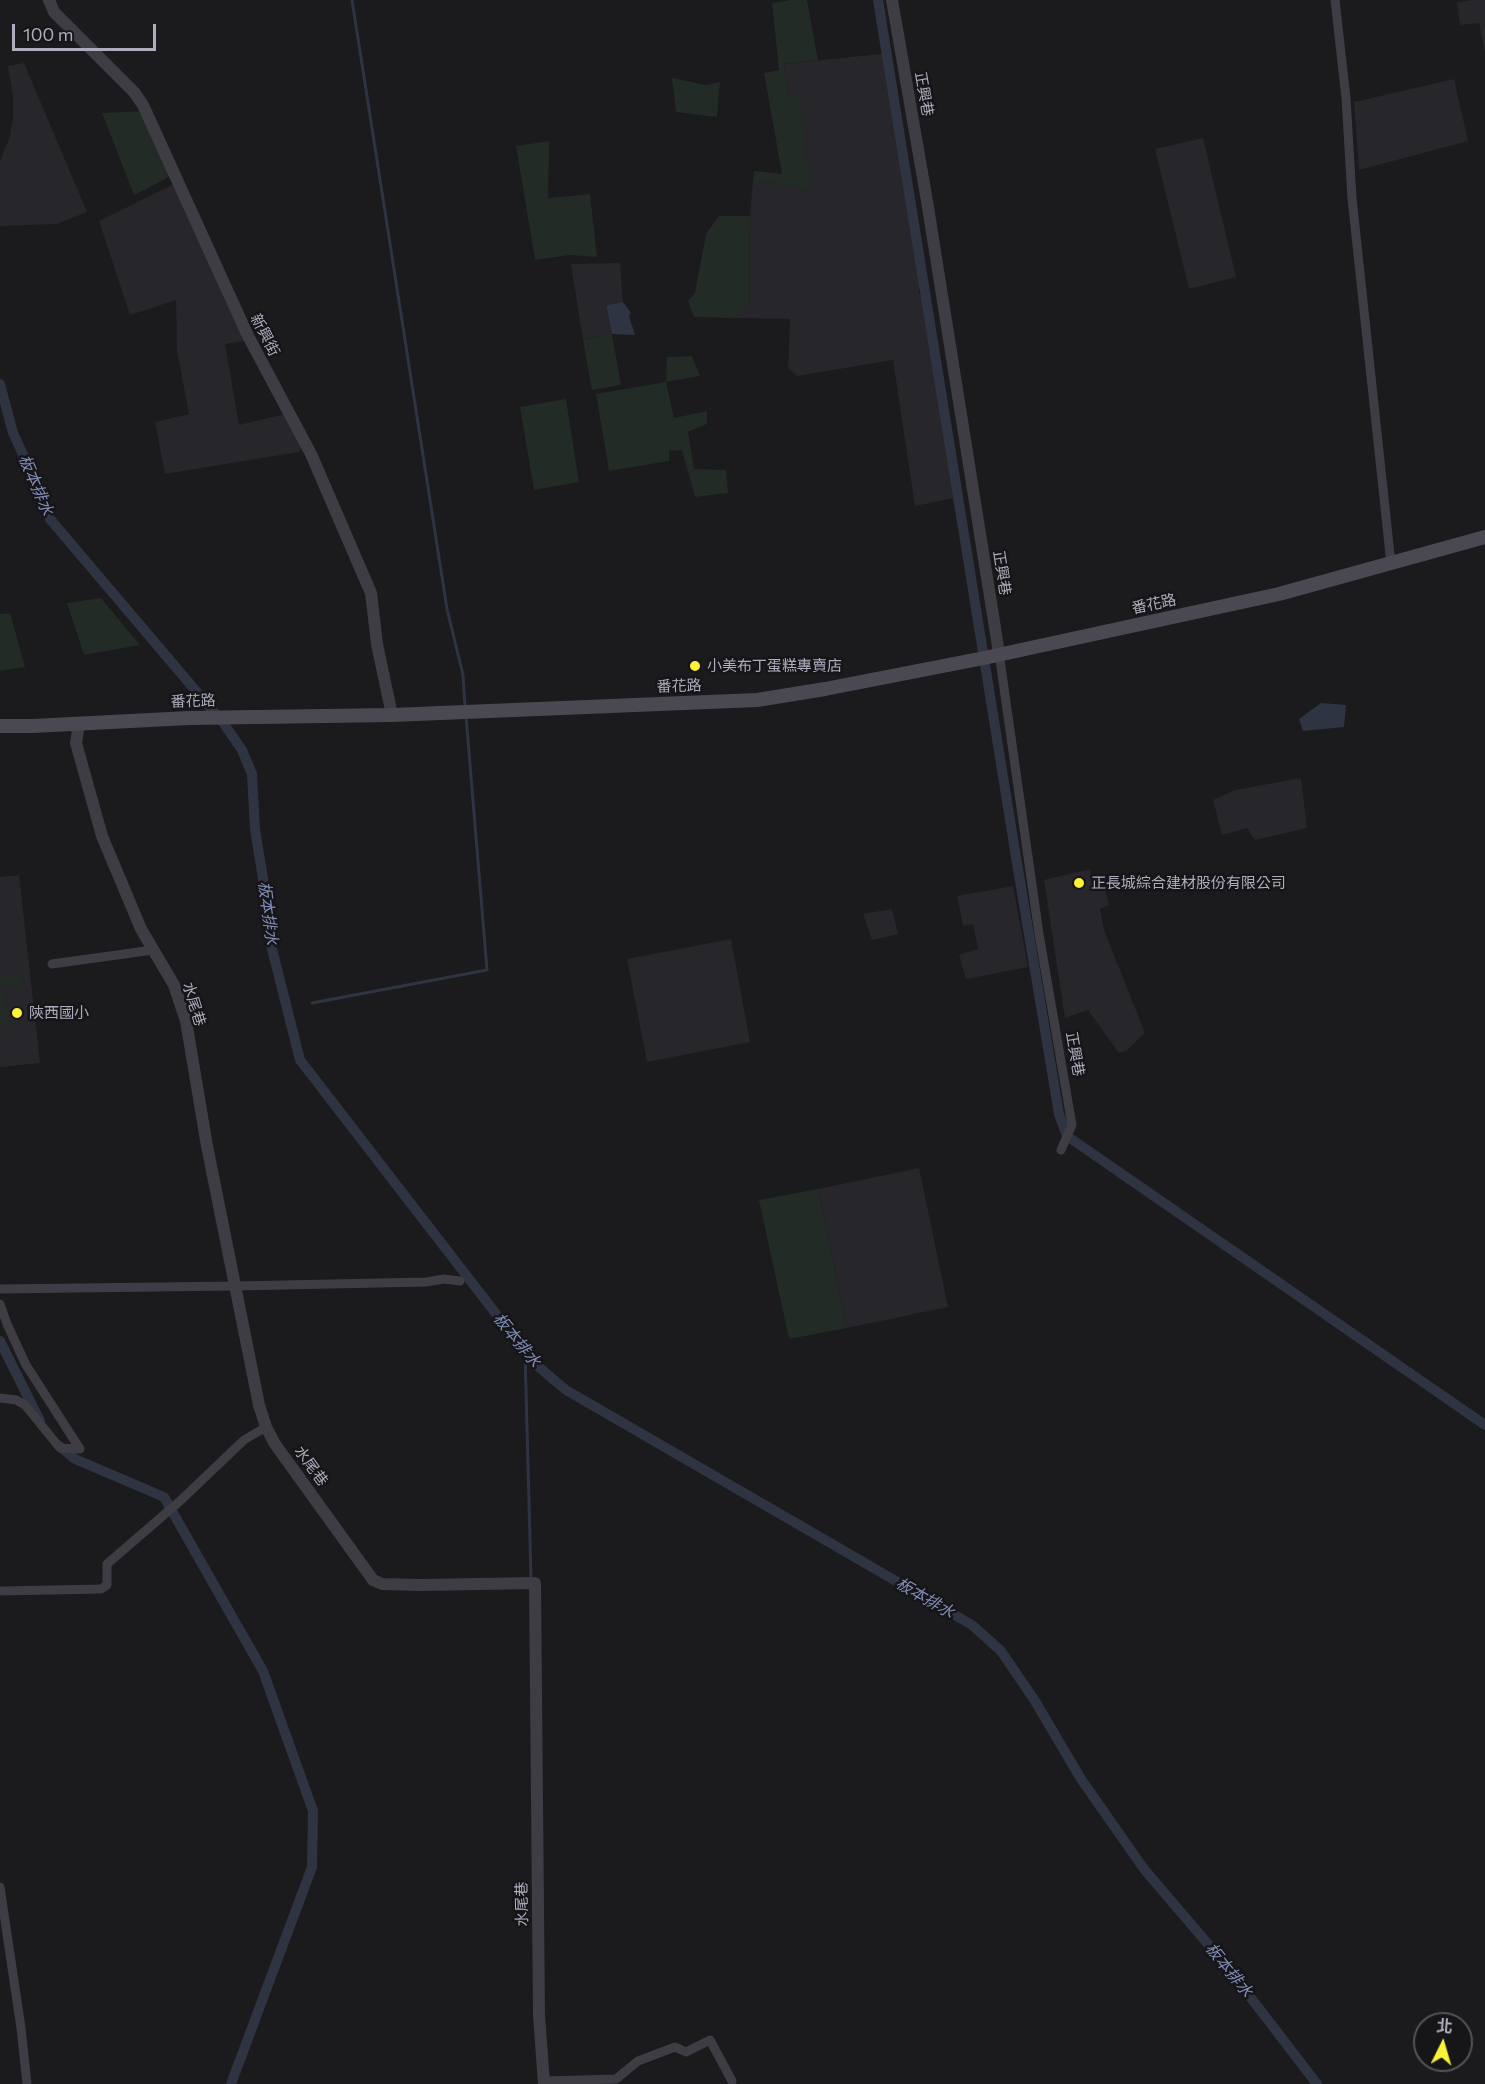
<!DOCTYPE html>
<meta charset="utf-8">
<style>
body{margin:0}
#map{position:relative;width:1485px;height:2084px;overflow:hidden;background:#1b1a1d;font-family:Commissioner,"Noto Sans TC",sans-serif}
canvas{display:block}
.north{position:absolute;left:1413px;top:2012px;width:60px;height:60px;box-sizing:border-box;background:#161518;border:2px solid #52525a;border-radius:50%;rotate:5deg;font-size:16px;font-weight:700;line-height:24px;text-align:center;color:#adadbd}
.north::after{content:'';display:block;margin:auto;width:21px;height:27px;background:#f9f237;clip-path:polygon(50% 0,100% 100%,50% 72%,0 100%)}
.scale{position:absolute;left:12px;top:24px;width:144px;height:27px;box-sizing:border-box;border:3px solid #adadbd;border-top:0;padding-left:8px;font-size:18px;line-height:21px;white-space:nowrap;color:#adadbd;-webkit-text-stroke:4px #161518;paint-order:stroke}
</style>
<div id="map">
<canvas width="1485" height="2084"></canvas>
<div class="north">北</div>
<div class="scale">100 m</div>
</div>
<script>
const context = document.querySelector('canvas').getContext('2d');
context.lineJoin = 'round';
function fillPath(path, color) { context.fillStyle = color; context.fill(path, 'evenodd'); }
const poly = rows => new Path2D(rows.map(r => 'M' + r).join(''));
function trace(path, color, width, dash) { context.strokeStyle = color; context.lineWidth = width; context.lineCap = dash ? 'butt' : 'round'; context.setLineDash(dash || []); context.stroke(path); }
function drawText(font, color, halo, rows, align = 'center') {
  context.font = font + ' Commissioner,"Noto Sans TC",sans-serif'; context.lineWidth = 5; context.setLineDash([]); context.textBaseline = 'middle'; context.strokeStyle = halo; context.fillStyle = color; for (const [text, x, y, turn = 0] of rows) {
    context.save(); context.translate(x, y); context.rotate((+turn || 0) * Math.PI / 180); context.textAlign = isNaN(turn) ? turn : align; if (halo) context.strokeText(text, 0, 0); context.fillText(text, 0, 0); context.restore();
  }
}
const built = poly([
 [1473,0,1485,0,1485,53,1479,23,1460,25,1457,2],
 [890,53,922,271,919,293,932,317,959,497,915,506,893,360,797,376,788,368,790,319,733,318,749,306,750,216,753,180,809,189,799,98,789,98,784,64],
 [24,63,87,212,57,224,0,226,0,161,10,137,13,117,13,97,8,66],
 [1454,79,1468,141,1359,170,1354,102],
 [1203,138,1236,277,1189,289,1155,149],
 [178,182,251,340,225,344,239,425,285,414,302,447,299,452,165,474,155,422,189,414,177,351,176,300,130,315,99,221],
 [618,263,620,264,623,302,606,305,612,334,583,340,571,264],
 [1301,778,1307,828,1255,840,1247,828,1222,835,1213,800,1235,790],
 [1090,869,1091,877,1101,875,1109,905,1100,909,1104,930,1145,1033,1126,1051,1119,1053,1088,1010,1065,1018,1044,880],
 [19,875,40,1063,0,1067,0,877],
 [1013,886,1028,967,966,979,959,955,978,949,973,924,963,926,957,896],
 [892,909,898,934,872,940,863,914],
 [731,939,750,1042,647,1062,627,959],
 [919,1168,948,1307,847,1328,818,1189]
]);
const green = poly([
 [791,0,807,0,818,60,784,64,789,98,800,98,810,190,753,180,754,171,782,174,764,73,779,70,772,3],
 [672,78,705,85,720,82,717,117,676,112],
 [148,111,175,174,134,195,102,113],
 [549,141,548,198,590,194,597,257,570,255,535,260,516,146],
 [719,216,750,216,749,306,733,318,694,317,688,301,695,293,706,234],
 [612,334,621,385,592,390,583,340],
 [692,356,700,376,666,382,674,418,707,411,707,424,688,432,694,469,726,470,728,493,695,497,682,450,669,451,669,461,609,471,596,394,666,382,667,357],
 [566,399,579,482,534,490,520,407],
 [101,598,140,645,84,655,67,603],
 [10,613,25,667,0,671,0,614],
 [21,974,23,984,1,988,9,1013,8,1022,0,1031,0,978],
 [818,1189,847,1328,789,1339,759,1200]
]);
const water = poly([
 [623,302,631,313,629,316,635,335,612,334,606,305],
 [1321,703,1346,705,1344,727,1303,731,1299,719]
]);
const stream = poly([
 [352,0,447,609,463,675,465,707],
 [312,1003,487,970,466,716],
 [525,1352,531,1578]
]);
const canal = poly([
 [878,0,1016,857,1059,1114,1067,1136,1485,1425],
 [0,384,13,433,38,487,50,519,224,724,242,750,252,774,255,829,269,916,271,945,300,1060,534,1363,566,1390,972,1625,1001,1651,1035,1701,1081,1779,1144,1869,1225,1964,1317,2084],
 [0,1341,40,1421],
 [58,1445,75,1459,164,1497,263,1671,313,1811,312,1867,231,2084]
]);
const minor = poly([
 [1335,0,1346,98,1352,198,1391,564],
 [999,653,1039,934,1072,1125,1061,1150],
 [52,964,153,950],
 [0,1289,236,1286,426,1282,444,1279,460,1281],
 [0,1304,7,1324,26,1365,80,1449],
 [0,1398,16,1400,25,1405,60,1448,80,1449],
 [0,1591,101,1589,107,1585,107,1564,180,1501,244,1440,266,1427],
 [0,1887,21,2028,27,2084],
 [544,2081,616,2079,638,2061,675,2047,686,2052,710,2040,732,2081]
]);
const tertiary = poly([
 [49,0,54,12,134,92,143,105,248,336,311,454,371,593,377,644,392,715],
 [892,0,927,201,999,653],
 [79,724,76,743,102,836,141,929,174,985,186,1021,207,1146,259,1405,266,1427,275,1444,373,1580,382,1584,421,1585,535,1583,539,2015,544,2084]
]);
const secondary = poly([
 [0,726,33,726,189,718,392,715,757,700,825,689,984,658,1279,594,1485,537]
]);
const markers = [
 [695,666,6,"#f9f237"],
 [1079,883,6,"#f9f237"],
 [17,1013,6,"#f9f237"]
];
const streetNames = [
 ["正興巷",924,94,80],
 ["新興街",265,335,63],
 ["正興巷",1002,573,81],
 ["番花路",1154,604,-12],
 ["番花路",679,686,-2],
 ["番花路",193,701,-2],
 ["水尾巷",194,1004,73],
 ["正興巷",1075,1054,80],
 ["水尾巷",311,1466,54],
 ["水尾巷",522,1904,-91]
];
const poiNames = [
 ["小美布丁蛋糕專賣店",707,666],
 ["正長城綜合建材股份有限公司",1091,883],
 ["陝西國小",29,1013]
];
const waterNames = [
 ["板本排水",36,485,67],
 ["板本排水",268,913,83],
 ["板本排水",517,1340,51],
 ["板本排水",925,1598,30],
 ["板本排水",1229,1970,51]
];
fillPath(built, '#27262a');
fillPath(green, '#222b26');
fillPath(water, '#2f3442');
trace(stream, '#2f3442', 3);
trace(canal, '#2f3442', 10);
trace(minor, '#3e3d44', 9);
trace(tertiary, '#3e3d44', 12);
trace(secondary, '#4a4952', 14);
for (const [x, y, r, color] of markers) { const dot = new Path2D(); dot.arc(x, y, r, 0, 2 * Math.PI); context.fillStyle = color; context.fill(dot); trace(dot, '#161518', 2); }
drawText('15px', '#adadbd', '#161518', streetNames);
drawText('15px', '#adadbd', '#161518', poiNames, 'left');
drawText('italic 16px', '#838fb8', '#161518', waterNames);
</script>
